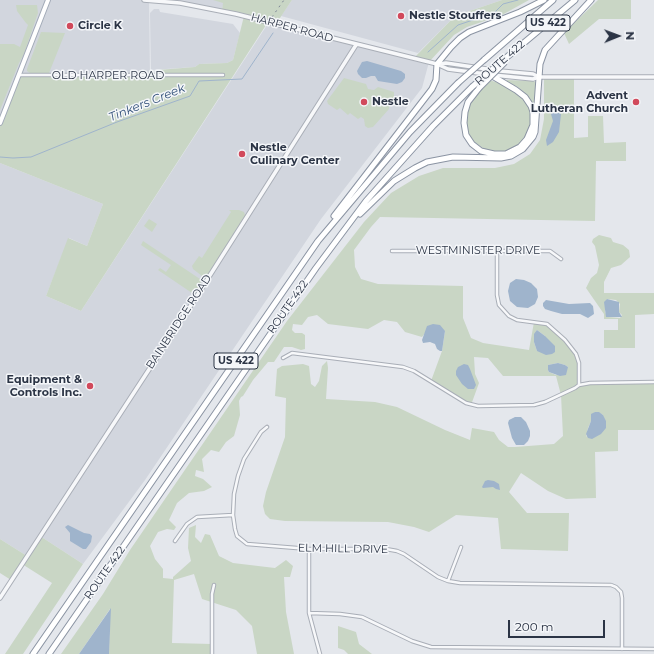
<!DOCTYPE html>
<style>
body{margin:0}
#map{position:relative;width:654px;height:654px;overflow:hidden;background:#e4e7ec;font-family:Montserrat,sans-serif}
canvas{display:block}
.north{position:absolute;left:598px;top:16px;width:40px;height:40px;-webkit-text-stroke:3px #f4f6f9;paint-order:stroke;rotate:89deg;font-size:11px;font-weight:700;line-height:16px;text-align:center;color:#2b3445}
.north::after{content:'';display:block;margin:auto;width:14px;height:18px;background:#2b3445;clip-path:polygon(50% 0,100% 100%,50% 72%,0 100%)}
.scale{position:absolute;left:508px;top:620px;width:97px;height:18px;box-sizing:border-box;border:2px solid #2b3445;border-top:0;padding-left:5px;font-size:12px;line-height:14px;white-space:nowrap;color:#2b3445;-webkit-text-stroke:3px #f4f6f9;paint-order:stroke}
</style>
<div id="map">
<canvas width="654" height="654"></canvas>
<div class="north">N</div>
<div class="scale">200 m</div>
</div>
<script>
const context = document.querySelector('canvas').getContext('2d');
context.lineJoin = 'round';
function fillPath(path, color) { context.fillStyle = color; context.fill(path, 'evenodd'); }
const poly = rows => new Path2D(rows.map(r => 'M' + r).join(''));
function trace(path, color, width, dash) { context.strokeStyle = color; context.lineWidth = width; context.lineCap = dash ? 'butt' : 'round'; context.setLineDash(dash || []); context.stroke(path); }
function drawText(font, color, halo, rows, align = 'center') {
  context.font = font + ' Montserrat,sans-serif'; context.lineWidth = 3; context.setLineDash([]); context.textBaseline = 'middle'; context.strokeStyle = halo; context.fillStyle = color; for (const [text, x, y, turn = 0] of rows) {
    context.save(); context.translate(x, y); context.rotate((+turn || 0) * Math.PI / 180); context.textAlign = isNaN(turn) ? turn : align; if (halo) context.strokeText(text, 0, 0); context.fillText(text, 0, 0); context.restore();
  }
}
const built = poly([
 [0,0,224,0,222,11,180,3,149,0,150,76,0,124],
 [292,0,502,0,455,16,418,53,281,16],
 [154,9,159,9,160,12,233,24,240,33,233,60,227,63,199,64,195,67,151,70,150,13],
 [269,22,429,62,422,88,321,219,145,480,83,564,40,536,27,556,0,539,0,163,103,204,87,246,69,238,46,296,81,311]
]);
const green = poly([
 [213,0,292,0,276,24,268,22,81,311,46,296,68,238,87,246,103,204,0,163,0,123,18,75,157,76,158,70,195,67,199,64,227,63,233,60,244,16,222,11,223,3],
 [502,0,529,0,502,15,467,27,454,35,429,62,413,59,455,16],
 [598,0,631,0,631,19,599,19,569,44,564,33],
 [16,5,37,5,38,13,24,54,19,63,0,110,0,44,14,44,20,47,28,25,26,23,17,11],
 [41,32,65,33,49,73,30,73,27,71,27,69],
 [544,77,574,77,574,138,588,137,588,116,603,116,604,143,626,142,626,161,596,161,595,221,380,217,371,227,354,250,355,267,361,279,378,284,463,286,463,318,471,338,483,343,529,350,534,322,547,324,565,340,576,354,579,363,579,385,590,383,654,383,654,430,618,430,618,451,595,452,596,498,566,499,548,491,521,473,509,492,527,513,569,513,568,551,501,549,498,518,456,515,429,532,414,527,388,522,285,521,270,519,265,514,263,506,266,492,285,437,286,398,275,396,277,369,282,366,303,364,309,366,311,384,315,387,319,381,322,366,327,361,328,368,326,399,375,402,397,407,445,430,470,440,472,428,494,432,499,440,508,447,515,447,554,444,563,436,561,395,556,376,503,376,488,358,474,357,475,374,479,383,471,405,431,381,442,351,445,331,426,332,422,337,405,332,397,322,384,320,368,329,328,324,317,315,308,317,302,325,293,324,292,330,295,333,302,333,305,335,305,349,301,350,292,347,284,347,274,362,268,362,253,380,243,396,241,397,239,401,240,415,234,436,226,442,219,452,211,450,202,459,204,472,196,470,195,476,203,479,212,487,204,491,189,493,177,503,169,520,176,527,174,530,167,529,158,532,150,546,155,559,163,569,163,578,173,579,173,577,191,561,188,548,189,528,196,525,195,537,201,543,205,534,210,535,219,556,233,563,275,568,286,560,293,566,290,577,284,577,286,612,294,654,257,654,252,626,236,610,202,599,194,574,174,580,172,643,212,644,212,654,109,654,110,609,79,654,61,654,103,594,130,550,287,321,364,222,391,193,419,176,443,168,495,168,514,164,530,154,540,140,544,119],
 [537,330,545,336,537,351,534,342],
 [558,363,565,365,568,367,556,375,549,372,548,370,548,365],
 [595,412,598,412,603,415,586,437,588,428],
 [344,78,366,84,368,89,374,90,378,87,394,92,394,98,392,101,390,101,389,109,373,127,368,128,365,126,364,119,361,117,358,119,350,113,348,115,340,108,337,110,328,104,327,101],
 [489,80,509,86,524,100,529,106,532,117,531,125,528,134,519,146,507,152,490,151,483,148,473,141,469,134,466,124,467,111,472,101],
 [507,80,534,81,536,83,535,111,532,103,526,94,518,87,506,82],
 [229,210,239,210,244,212,246,218,210,275,202,276,193,269,192,266,199,256,202,258,231,212],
 [149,219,157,224,152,232,144,226],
 [599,235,611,238,613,242,623,245,629,250,630,257,621,265,611,268,604,282,604,293,654,293,654,314,635,315,635,348,604,348,604,330,618,330,618,319,604,319,604,314,586,288,591,278,597,273,599,265,595,246,592,242,593,239],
 [607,299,616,300,620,304,619,312,622,315,620,318,608,317,605,312,605,306],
 [143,241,200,279,201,284,195,293,192,293,158,270,160,268,166,272,171,265,141,245],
 [40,536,83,564,23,654,5,654,52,583,22,564,11,580,0,573,0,539,27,556],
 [338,626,356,632,359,644,372,654,348,654,344,650,338,648]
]);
const water = poly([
 [367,61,401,71,405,74,405,78,402,82,397,84,378,81,375,76,371,76,366,78,362,78,358,74,357,71,362,62],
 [555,111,561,114,559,132,553,142,547,146,546,140,553,121,551,114],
 [516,279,524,280,531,283,537,289,538,297,535,304,528,308,517,307,510,301,508,291,510,283],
 [607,299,619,302,619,312,622,317,606,317,604,302],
 [546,300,569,304,590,303,593,306,594,314,588,318,580,314,562,314,551,311,545,309,543,306,543,303],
 [433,324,440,325,445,331,442,351,440,351,437,349,435,344,430,342,423,343,422,340,427,326],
 [537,330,545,336,555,346,555,352,552,354,546,355,537,351,534,342,534,334],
 [558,363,565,365,568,367,566,375,560,376,549,372,548,370,548,365],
 [464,364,468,365,470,369,476,385,474,389,468,389,462,384,456,375,456,371,458,367],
 [595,412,599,412,603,415,606,421,606,428,601,434,592,439,588,438,586,434,591,421,591,414],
 [515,417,521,417,526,422,530,431,530,436,528,441,524,445,516,445,512,438,508,423,509,420],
 [488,480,494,481,499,484,500,490,496,489,493,487,483,488,482,487,485,481],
 [68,525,84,533,90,534,92,536,91,542,86,549,83,549,70,541,70,533,65,527],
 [111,608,109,654,79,654]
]);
const stream = poly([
 [428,52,458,25,494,13,503,4,518,0],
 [0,157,13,158,31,157,117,122,190,96,199,81,242,79,273,33]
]);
const minor = poly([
 [19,75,223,75],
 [392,251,550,251,561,259],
 [497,251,497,295,499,305,509,316,517,320,547,324,565,340,576,354,579,363,579,385],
 [283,358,292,353,403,367,414,371,466,403,478,406,534,405,545,402,575,388,579,385,590,383,654,382],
 [267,427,261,432,244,459,238,476,234,494,233,515,235,529,237,536,247,544,309,549,386,549,397,551,404,554,438,577,448,581,460,583,611,585,616,587,621,592,622,598,622,649],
 [175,541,187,524,197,517,233,515],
 [309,549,309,613,320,654],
 [448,581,461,547],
 [309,613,340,614,362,617,412,641,431,647,654,649],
 [212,654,212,594,214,585]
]);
const tertiary = poly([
 [144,0,180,3,236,14,437,64,448,69,486,74],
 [438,64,446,63,500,71,533,74,539,77],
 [493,75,533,79,539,77,654,77],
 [0,598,193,302,356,45]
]);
const primary = poly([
 [0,123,48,0]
]);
const motorway = poly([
 [484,60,553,0],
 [501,62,575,0],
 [479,88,468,102,465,112,464,123,466,135,472,144,481,151,494,154,506,154,520,147,527,139,533,125,533,112,531,106,525,97,516,90,489,74],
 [360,214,394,181,415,168,427,162,453,157,501,158,511,156,523,149,533,137,535,132,540,64,545,50,591,0],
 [334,216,432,89,436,80,437,64,451,47,460,38,469,32,520,12,544,0],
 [33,654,318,241,410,132,458,83],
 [49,654,316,268,366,201,433,126,472,87]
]);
const rail = poly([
 [272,17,284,0]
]);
const motorwayBridge = poly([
 [458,83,484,60],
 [472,87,501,62],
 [479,88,505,62]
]);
const markers = [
 [401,16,4,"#d1495b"],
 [70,26,4,"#d1495b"],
 [364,102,4,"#d1495b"],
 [636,102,4,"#d1495b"],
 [242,154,4,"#d1495b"],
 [90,386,4,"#d1495b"]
];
const shields = [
 [548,23,44],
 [236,361,44]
];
const shieldNames = [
 ["US 422",548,23],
 ["US 422",236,361]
];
const poiNames = [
 ["Nestle Stouffers",409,16],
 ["Circle K",78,26],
 ["Advent",628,96,"right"],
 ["Lutheran Church",628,109,"right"],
 ["Nestle",372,102],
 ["Nestle",250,148],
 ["Culinary Center",250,161],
 ["Equipment &",82,380,"right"],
 ["Controls Inc.",82,393,"right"]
];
const streetNames = [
 ["HARPER ROAD",292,28,15],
 ["ROUTE 422",500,63,-41],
 ["OLD HARPER ROAD",108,76],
 ["WESTMINISTER DRIVE",478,251],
 ["ROUTE 422",288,307,-55],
 ["BAINBRIDGE ROAD",179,322,-57],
 ["ELM HILL DRIVE",343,549,1],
 ["ROUTE 422",105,573,-55]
];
const waterNames = [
 ["Tinkers Creek",147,103,-22]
];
fillPath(built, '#d2d6de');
fillPath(green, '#c9d6c5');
fillPath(water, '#9fb4cc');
trace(stream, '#9fb4cc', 1);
trace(minor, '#a9aeb7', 4.5);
trace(tertiary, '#a9aeb7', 5.5);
trace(primary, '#a3abb8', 6);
trace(motorway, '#8b94a3', 7);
trace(minor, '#f7f8fa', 2.5);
trace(tertiary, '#f7f8fa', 3.5);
trace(primary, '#fff', 4);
trace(motorway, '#fff', 5);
trace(rail, '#7d8696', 1, [2, 4]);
trace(motorwayBridge, '#8b94a3', 7, []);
trace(motorwayBridge, '#fff', 5);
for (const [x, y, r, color] of markers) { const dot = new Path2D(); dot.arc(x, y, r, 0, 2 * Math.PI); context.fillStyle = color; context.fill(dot); trace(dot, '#f4f6f9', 1.5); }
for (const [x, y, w] of shields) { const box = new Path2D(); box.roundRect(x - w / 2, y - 8, w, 16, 3); context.fillStyle = '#f4f6f9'; context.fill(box); trace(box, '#2b3445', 1); }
drawText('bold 10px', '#2b3445', null, shieldNames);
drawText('bold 11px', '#2b3445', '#f4f6f9', poiNames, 'left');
drawText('11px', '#2b3445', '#f4f6f9', streetNames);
drawText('italic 12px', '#34527a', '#f4f6f9', waterNames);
</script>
